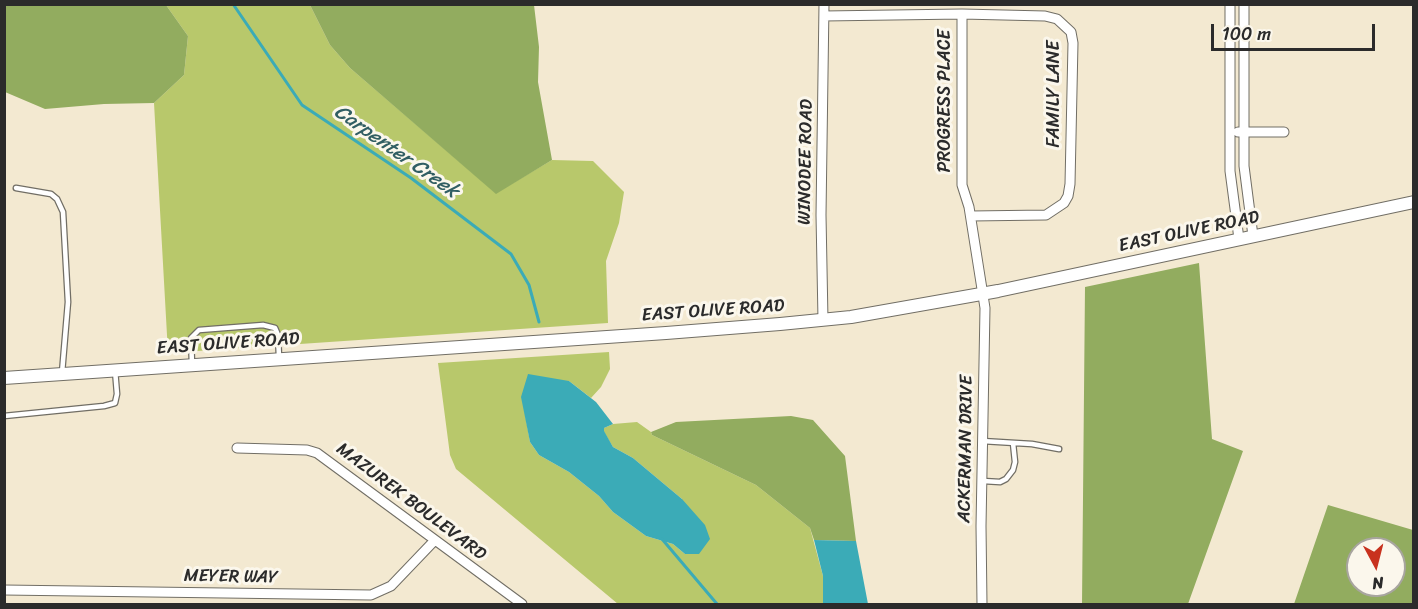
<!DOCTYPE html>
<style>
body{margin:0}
#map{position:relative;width:1418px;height:609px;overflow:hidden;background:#f3e9d1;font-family:Sriracha,sans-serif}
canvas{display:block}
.frame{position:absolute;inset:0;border:6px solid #2b2b2b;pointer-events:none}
.north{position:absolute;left:1346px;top:537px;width:60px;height:60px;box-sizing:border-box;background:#fbf7ec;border:2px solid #a8a59f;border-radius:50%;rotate:173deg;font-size:16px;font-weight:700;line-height:24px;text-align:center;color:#2b2b2b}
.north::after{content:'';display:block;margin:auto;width:21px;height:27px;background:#c8321e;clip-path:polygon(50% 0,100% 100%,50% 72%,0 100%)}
.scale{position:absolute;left:1211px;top:24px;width:164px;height:27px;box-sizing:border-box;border:3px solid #2b2b2b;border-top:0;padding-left:8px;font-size:18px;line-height:21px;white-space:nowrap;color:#2b2b2b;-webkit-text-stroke:4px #fbf7ec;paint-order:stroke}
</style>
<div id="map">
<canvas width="1418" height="609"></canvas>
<div class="frame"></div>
<div class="north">N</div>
<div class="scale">100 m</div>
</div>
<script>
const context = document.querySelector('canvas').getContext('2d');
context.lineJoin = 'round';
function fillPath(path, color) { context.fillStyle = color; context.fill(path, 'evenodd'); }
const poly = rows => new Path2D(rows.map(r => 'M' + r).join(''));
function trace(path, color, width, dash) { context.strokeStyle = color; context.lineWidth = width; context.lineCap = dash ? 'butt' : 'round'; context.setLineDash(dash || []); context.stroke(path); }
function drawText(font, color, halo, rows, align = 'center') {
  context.font = font + ' Sriracha,sans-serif'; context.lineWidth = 6; context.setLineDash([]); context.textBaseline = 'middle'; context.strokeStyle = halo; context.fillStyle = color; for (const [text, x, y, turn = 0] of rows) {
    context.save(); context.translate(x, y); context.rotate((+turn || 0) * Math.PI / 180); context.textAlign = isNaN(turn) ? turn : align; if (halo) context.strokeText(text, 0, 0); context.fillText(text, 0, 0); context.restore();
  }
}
const green = poly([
 [166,5,310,5,330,45,350,68,496,193,552,160,593,161,624,192,619,223,606,261,608,323,168,353,154,103,184,75,188,36],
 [609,352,610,369,601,387,591,398,569,381,522,397,530,442,539,455,569,472,599,496,613,512,646,536,673,544,685,554,682,499,633,458,613,447,604,432,604,428,613,424,637,422,651,432,652,435,756,485,810,528,823,576,823,604,618,604,456,469,450,455,438,363]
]);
const forest = poly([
 [5,4,166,5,188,36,184,75,154,103,104,104,45,109,5,92],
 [310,5,534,5,539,47,538,82,552,160,496,194,350,68,330,45],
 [1199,263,1212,439,1243,451,1188,604,1082,604,1085,287],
 [791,416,813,420,845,456,856,541,814,540,810,528,756,485,652,435,651,432,676,422],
 [1328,505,1413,530,1413,604,1294,604],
 [1358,549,1394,549,1394,585,1358,585]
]);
const water = poly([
 [528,374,569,381,596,402,613,424,604,428,604,431,613,447,633,458,682,499,705,525,710,539,699,554,685,554,673,544,646,536,613,512,599,496,569,472,539,455,530,442,521,397],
 [814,540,856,541,868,604,823,604,823,576]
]);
const stream = poly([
 [233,4,302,105,411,178,511,254,529,285,539,322],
 [662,539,717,604]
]);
const service = poly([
 [16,188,51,194,57,199,63,212,68,302,62,373],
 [192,364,191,338,199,330,263,325,275,328,278,335,279,357],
 [4,416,104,406,115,403,117,394,115,370],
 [982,441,1032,444,1059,449],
 [983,481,1000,482,1006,479,1013,470,1015,462,1013,443]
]);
const minor = poly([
 [1230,4,1230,171,1239,239],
 [1244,4,1244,166,1253,236],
 [962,14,962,185,969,207,985,308,981,526,982,604],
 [824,16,962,14,1045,16,1057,19,1071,32,1073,43,1070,184,1068,196,1064,203,1046,215,971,216],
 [1238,132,1284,132],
 [823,320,821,215,824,4],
 [237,448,307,450,317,453,522,604],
 [4,590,371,595,391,586,435,540]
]);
const tertiary = poly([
 [4,378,666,333,780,324,851,317,998,291,1414,202]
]);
const streetNames = [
 ["FAMILY LANE",1054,94,-90],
 ["PROGRESS PLACE",945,101,-90],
 ["WINODEE ROAD",806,162,-89],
 ["EAST OLIVE ROAD",1189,232,-12],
 ["EAST OLIVE ROAD",713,311,-4],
 ["EAST OLIVE ROAD",228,344,-4],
 ["ACKERMAN DRIVE",966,449,-89],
 ["MAZUREK BOULEVARD",411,502,37],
 ["MEYER WAY",231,577,1]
];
const waterNames = [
 ["Carpenter Creek",396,152,35]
];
fillPath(green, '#b8c86b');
fillPath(forest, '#92ac5f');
fillPath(water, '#3babb7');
trace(stream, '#3babb7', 3);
trace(service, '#716e65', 7);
trace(minor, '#716e65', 11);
trace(tertiary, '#716e65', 14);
trace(service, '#fff', 4.5);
trace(minor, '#fff', 9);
trace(tertiary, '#fff', 12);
drawText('18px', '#2b2b2b', '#fbf7ec', streetNames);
drawText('italic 20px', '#315e63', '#fbf7ec', waterNames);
</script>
